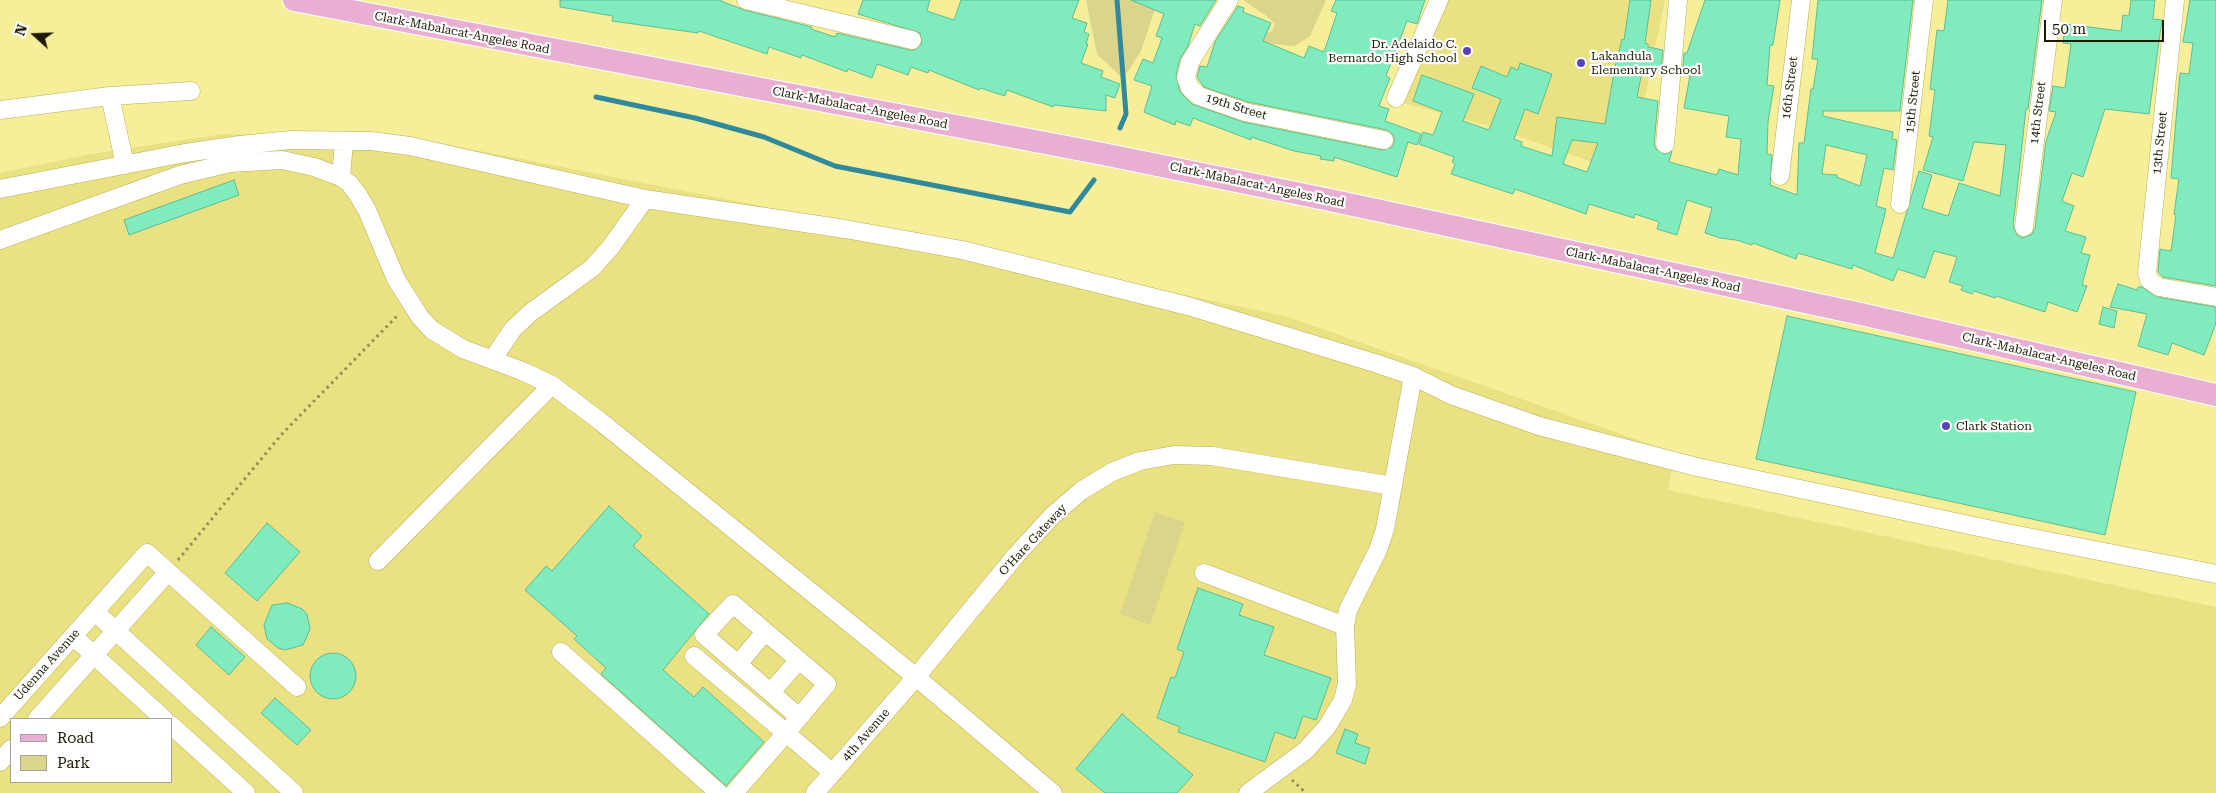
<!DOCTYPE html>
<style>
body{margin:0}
#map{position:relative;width:2216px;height:793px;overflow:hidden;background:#f6ee99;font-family:"Roboto Serif",serif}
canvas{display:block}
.legend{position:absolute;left:10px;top:718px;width:162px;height:65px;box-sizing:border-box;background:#fff;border:1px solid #a5a399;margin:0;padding:6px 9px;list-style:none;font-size:15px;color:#1d1a01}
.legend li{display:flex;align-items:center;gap:10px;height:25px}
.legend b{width:25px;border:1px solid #a5a399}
.north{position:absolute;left:10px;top:10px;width:50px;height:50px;-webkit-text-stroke:4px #fff;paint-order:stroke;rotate:290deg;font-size:14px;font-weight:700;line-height:20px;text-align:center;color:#1d1a01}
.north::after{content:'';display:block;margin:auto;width:18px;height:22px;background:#1d1a01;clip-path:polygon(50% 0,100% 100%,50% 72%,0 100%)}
.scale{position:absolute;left:2044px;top:20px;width:120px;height:22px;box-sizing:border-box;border:2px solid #1d1a01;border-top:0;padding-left:6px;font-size:15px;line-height:18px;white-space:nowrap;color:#1d1a01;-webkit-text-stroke:4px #fff;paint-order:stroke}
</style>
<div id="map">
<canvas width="2216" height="793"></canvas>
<ul class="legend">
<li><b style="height:6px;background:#e9afd3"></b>Road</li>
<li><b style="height:14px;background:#dbd48b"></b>Park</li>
</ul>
<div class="north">N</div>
<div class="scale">50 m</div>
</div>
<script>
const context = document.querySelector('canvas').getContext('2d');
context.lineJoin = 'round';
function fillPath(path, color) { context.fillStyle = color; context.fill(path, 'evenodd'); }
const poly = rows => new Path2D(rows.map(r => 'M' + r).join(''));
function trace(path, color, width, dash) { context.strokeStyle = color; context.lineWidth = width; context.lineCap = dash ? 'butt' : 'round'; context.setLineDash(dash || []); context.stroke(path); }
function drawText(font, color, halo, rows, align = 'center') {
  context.font = font + ' "Roboto Serif",serif'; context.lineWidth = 4.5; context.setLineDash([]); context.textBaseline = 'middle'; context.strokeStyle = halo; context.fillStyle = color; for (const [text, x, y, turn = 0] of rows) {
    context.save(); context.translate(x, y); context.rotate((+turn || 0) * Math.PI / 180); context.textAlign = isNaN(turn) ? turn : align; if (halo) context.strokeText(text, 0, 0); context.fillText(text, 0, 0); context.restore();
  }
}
const built = poly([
 [1444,0,1665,0,1629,175,1489,126,1400,102],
 [223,134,414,138,899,233,1288,317,1675,453,1668,490,2216,607,2216,793,0,793,0,173,91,154],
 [11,719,171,719,171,782,11,782]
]);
const green = poly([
 [1086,0,1158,0,1141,51,1123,79,1097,54],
 [1243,0,1326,0,1310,36,1295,46,1265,43,1257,40,1259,36,1272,31,1275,24,1268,17],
 [1155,512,1185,522,1150,625,1120,614]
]);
const stream = poly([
 [1117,0,1126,114,1120,128],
 [596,97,695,118,764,137,835,166,1070,212,1094,180]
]);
const building = poly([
 [560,0,719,0,744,10,812,27,811,29,835,37,837,33,910,50,915,50,922,43,920,33,858,14,863,0,930,0,927,11,954,20,961,0,1079,0,1072,18,1087,23,1084,32,1089,34,1086,44,1088,44,1081,63,1103,71,1101,77,1120,84,1115,98,1106,95,1106,111,1054,105,1053,107,1007,90,1005,96,980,88,979,90,929,70,928,73,911,67,908,75,877,64,872,78,848,69,847,72,802,55,801,58,769,47,767,54,699,31,698,33,612,21,613,16,560,7,560,0],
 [1131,0,1216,0,1200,26,1195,24,1188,46,1180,59,1176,75,1180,92,1192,104,1243,122,1382,150,1392,147,1394,143,1394,136,1387,130,1248,102,1204,87,1197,77,1200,66,1207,67,1215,42,1238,6,1244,8,1243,12,1271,23,1263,41,1304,58,1309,46,1324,52,1337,13,1331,11,1336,0,1425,0,1417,24,1407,21,1386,76,1390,78,1379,106,1389,109,1385,121,1421,134,1417,145,1408,142,1397,177,1334,157,1334,161,1320,159,1321,156,1294,151,1251,137,1251,140,1193,118,1190,126,1176,121,1175,125,1144,112,1152,86,1134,80,1143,59,1153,63,1162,38,1156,36,1164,14,1131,0],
 [1630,0,1651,0,1645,43,1648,44,1648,47,1663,50,1661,68,1643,67,1637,97,1658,101,1654,144,1656,149,1664,154,1672,151,1669,162,1717,175,1719,169,1738,175,1741,139,1726,137,1729,116,1684,108,1691,70,1683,67,1684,53,1687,53,1705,0,1780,0,1773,45,1770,45,1767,85,1774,86,1768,122,1767,154,1772,155,1770,185,1797,195,1799,143,1804,143,1811,89,1813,89,1818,59,1812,59,1818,0,1913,0,1900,111,1823,111,1823,116,1893,132,1892,139,1897,140,1893,170,1884,168,1876,206,1886,209,1875,253,1893,258,1919,171,1932,175,1922,208,1948,216,1959,183,2000,196,2006,145,1974,142,1963,181,1923,170,1933,137,1929,136,1935,90,1930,89,1937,30,1944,31,1948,0,2042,0,2028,109,2026,109,2013,226,2017,235,2023,238,2032,234,2035,228,2046,141,2056,112,2049,111,2053,86,2065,88,2071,44,2063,43,2065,24,2121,31,2123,15,2129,16,2131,0,2155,0,2153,19,2162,20,2149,114,2105,109,2083,177,2072,173,2062,201,2074,206,2065,231,2086,237,2081,253,2090,255,2082,285,2087,286,2077,312,2048,302,2045,312,1996,296,1995,298,1974,291,1972,294,1961,290,1963,286,1949,282,1957,257,1934,251,1925,278,1898,269,1893,281,1853,265,1852,269,1798,253,1796,259,1753,243,1752,245,1736,240,1720,238,1705,233,1712,208,1687,200,1677,235,1657,229,1659,222,1635,214,1634,218,1589,204,1586,214,1515,189,1513,194,1451,174,1455,164,1452,162,1454,157,1419,144,1423,132,1433,135,1442,112,1413,101,1422,75,1474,94,1463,121,1489,130,1501,99,1472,88,1481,66,1507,77,1511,67,1518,70,1520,63,1552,74,1538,114,1525,109,1514,139,1522,142,1521,146,1552,156,1557,117,1605,124,1615,67,1622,39,1624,40,1630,0],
 [1572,140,1598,143,1587,172,1563,164,1572,140],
 [1826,145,1867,155,1860,186,1837,177,1837,175,1822,174,1826,145],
 [2190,0,2216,0,2216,286,2163,277,2158,272,2160,249,2171,251,2176,215,2174,214,2179,179,2171,178,2180,73,2189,74,2193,43,2183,42,2190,0],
 [234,180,239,195,129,235,124,220,234,180],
 [2118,284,2137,290,2138,287,2142,287,2157,297,2216,307,2216,323,2204,355,2172,343,2168,355,2138,346,2147,314,2110,307,2118,284],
 [2103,307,2117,311,2114,328,2099,324,2103,307],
 [1787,316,2136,392,2105,535,1756,459,1787,316],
 [609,506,642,536,633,546,709,614,663,670,694,697,703,687,764,742,726,786,601,674,606,668,574,639,577,636,525,590,546,566,552,571,609,506],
 [267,523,300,552,257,601,225,573,267,523],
 [1198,588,1243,604,1239,615,1274,627,1264,655,1331,678,1316,720,1303,716,1295,739,1275,732,1265,762,1178,732,1180,727,1157,718,1171,677,1175,678,1184,652,1177,649,1198,588],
 [288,603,302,609,307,614,310,629,303,645,285,650,278,648,267,639,264,625,272,605,288,603],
 [211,627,245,657,229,675,196,645,211,627],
 '310 676a23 23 0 1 1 46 0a23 23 0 1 1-46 0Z',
 [275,698,311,730,297,745,261,713,275,698],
 [1122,714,1193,775,1177,793,1105,793,1076,769,1122,714],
 [1345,729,1358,734,1355,743,1370,748,1365,764,1336,753,1345,729]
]);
const path = poly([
 [178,560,281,435,399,314],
 [1292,780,1306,793]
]);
const minor = poly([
 [746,0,912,40],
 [1229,0,1190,62,1186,78,1190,88,1199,96,1245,112,1384,140],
 [2175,0,2147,273,2149,280,2159,287,2216,297],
 [110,96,125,165],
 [1396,98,1439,0],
 [0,110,110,96,191,91],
 [1665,144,1678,0],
 [1780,176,1801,0],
 [341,177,344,141],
 [0,189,185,153,240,145,291,140,371,141,410,146,645,199,845,229,962,250,1188,306,1378,364,1413,376,1451,395,1539,426,1697,467,2002,532,2216,574],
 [1900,204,1924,0],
 [2024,227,2053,0],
 [0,240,180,175,230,163,282,160,314,167,341,177,350,184,358,195,367,210,396,279,420,317,432,330,463,349,522,371,552,385,600,421,916,677,1053,793],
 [492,360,513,329,530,313,592,268,610,248,645,199],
 [378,561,552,385],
 [1204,573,1345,626],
 [95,612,294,793],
 [73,636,164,719],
 [561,652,719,793],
 [694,656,786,733,827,684,733,604,704,635,799,717],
 [738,664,765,632],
 [771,692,799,660],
 [0,718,147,553,297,687],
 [37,719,168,572],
 [171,725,246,793],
 [0,762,11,749],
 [734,793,786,733,833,773],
 [815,793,916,677,1017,554,1053,515,1081,491,1112,472,1140,461,1174,455,1212,456,1393,486],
 [1248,793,1305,751,1327,727,1343,700,1347,684,1345,626,1348,610,1378,550,1385,529,1413,376]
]);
const major = poly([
 [294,0,1098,153,1325,199,1861,314,2216,395]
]);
const markers = [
 [1467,51,5,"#5544bc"],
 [1581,63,5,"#5544bc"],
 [1946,426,5,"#5544bc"]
];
const streetNames = [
 ["Clark-Mabalacat-Angeles Road",462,33,11],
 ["16th Street",1790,88,-83],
 ["15th Street",1913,102,-84],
 ["19th Street",1236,107,17],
 ["Clark-Mabalacat-Angeles Road",860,108,11],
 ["14th Street",2038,113,-83],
 ["13th Street",2160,143,-84],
 ["Clark-Mabalacat-Angeles Road",1257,185,12],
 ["Clark-Mabalacat-Angeles Road",1653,270,12],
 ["Clark-Mabalacat-Angeles Road",2049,357,13],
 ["O'Hare Gateway",1033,540,-47],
 ["Udenna Avenue",47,665,-48],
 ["4th Avenue",866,735,-49]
];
const poiNames = [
 ["Dr. Adelaido C.",1457,44,"right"],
 ["Bernardo High School",1457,58,"right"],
 ["Lakandula",1591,56],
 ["Elementary School",1591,70],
 ["Clark Station",1956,426]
];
fillPath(built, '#eae183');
fillPath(green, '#dbd48b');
trace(stream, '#31899c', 5);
fillPath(building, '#80ebbc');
trace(building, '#61bc94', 1);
trace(minor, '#b8af5b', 19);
trace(major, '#fff', 24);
trace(path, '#948e54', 3, [2.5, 4]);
trace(minor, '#fff', 18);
trace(major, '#e9afd3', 22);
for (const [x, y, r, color] of markers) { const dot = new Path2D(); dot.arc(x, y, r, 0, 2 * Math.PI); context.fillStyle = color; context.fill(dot); trace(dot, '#fff', 2); }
drawText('12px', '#1d1a01', '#fff', streetNames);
drawText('12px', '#1d1a01', '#fff', poiNames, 'left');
</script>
